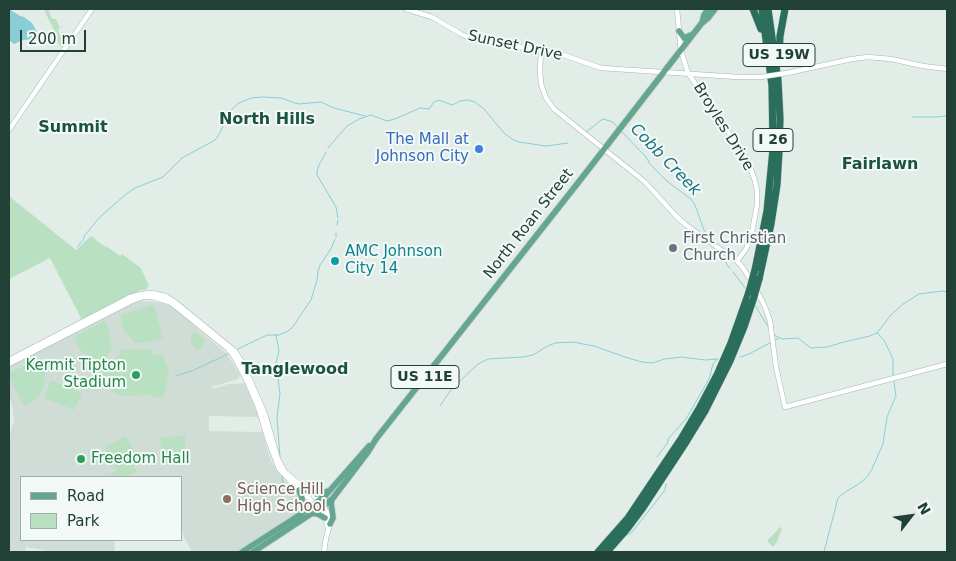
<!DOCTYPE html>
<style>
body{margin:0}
#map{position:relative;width:956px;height:561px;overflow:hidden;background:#e2ede8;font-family:"DejaVu Sans",sans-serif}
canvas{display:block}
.frame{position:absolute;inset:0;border:10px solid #214036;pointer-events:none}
.legend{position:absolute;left:20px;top:476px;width:162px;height:65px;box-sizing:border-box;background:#f3f9f6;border:1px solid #9fafa9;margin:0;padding:6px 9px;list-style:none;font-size:15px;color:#214036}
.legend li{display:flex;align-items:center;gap:10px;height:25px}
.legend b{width:25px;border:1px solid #9fafa9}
.north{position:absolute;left:886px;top:491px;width:50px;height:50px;-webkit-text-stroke:4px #f3f9f6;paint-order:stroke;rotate:60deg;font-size:14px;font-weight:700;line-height:20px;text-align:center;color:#214036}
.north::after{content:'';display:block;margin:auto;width:18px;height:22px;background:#214036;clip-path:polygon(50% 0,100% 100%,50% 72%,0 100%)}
.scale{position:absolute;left:20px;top:30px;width:66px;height:22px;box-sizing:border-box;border:2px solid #214036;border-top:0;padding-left:6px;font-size:15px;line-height:18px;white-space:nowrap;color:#214036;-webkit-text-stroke:4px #f3f9f6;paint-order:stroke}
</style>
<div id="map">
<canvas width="956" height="561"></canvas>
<div class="frame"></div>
<ul class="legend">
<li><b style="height:6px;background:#64a691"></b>Road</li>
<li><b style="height:14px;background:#bae0c2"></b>Park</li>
</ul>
<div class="north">N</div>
<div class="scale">200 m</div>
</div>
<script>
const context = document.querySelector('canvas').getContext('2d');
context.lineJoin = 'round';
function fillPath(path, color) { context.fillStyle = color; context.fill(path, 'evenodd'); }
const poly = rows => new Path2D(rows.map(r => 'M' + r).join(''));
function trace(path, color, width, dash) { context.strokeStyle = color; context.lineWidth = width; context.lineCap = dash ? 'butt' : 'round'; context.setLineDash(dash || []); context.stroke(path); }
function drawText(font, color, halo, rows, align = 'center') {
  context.font = font + ' "DejaVu Sans",sans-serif'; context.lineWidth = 4; context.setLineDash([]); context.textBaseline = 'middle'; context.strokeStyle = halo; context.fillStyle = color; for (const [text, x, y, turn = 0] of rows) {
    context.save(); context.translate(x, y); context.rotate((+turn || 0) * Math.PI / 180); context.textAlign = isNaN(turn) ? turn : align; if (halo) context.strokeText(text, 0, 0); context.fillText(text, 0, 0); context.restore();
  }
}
const built = poly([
 [132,300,168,303,227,354,240,375,238,379,212,387,213,389,228,384,245,383,259,417,209,416,209,431,261,432,263,430,266,446,272,463,283,479,298,494,301,504,299,512,294,517,238,552,192,552,181,531,181,477,21,477,21,540,114,540,115,552,48,551,26,547,25,552,15,552,9,550,9,438,14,420,12,404,9,396,9,363]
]);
const green = poly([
 [44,9,48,9,52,19,56,19,60,28,58,29,59,34,62,36,62,47,61,47,56,40,56,34,46,14],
 [9,196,76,250,91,236,105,247,106,246,120,256,122,254,141,268,149,286,146,290,141,290,82,320,50,258,9,279],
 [151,305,154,307,163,337,160,339,149,342,135,343,123,329,121,321,122,315],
 [104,321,108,326,112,350,106,358,99,360,95,359,83,353,77,345,75,336],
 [194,332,197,333,205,340,201,348,197,350,193,346,191,342,191,335],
 [122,349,152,349,153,355,164,355,164,361,167,366,169,372,164,397,153,397,153,395,123,396,115,393,103,380,103,370,118,355],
 [41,358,45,370,44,386,38,397,32,402,24,406,9,377,9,373],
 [51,380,82,393,74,410,44,398],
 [185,435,186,452,162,454,160,438],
 [126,436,138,458,131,462,137,472,126,477,112,477,110,474,117,470,105,447],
 [780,527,782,528,777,542,773,547,767,541]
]);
const water = poly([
 [9,9,20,16,24,17,32,23,38,34,35,39,23,40,14,44,9,40]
]);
const stream = poly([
 [912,117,936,117,947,116],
 [621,131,646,157,650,164,668,182,691,199,695,205,704,230,713,241],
 [585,133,600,121,603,119,613,122,618,128],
 [328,148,347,126,359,119,371,115,387,121,395,119,420,108,429,109,434,102,439,100,452,105,460,101,468,100,475,102,484,109,504,133,512,139,519,142,546,146,568,143],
 [326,152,319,165,317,171,317,175,336,207,338,218],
 [337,225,338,220],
 [336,237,336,233],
 [77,247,83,240,85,235,100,217,126,194,135,188,163,177,182,158,215,140,220,133,226,118,232,109,239,103,251,98,262,97,281,98,298,104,321,102,334,108,365,116],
 [717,249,730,269],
 [733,272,746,289],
 [755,305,770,330],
 [877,333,884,340,893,359,893,375],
 [276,335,279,351,276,363,280,394,277,417,280,457],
 [774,335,782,339,798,338,811,348,827,347,844,342,870,336,877,333,890,316,903,304,919,294,943,291,947,292],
 [236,350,267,335,279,335,286,332,292,328,311,300,317,280,318,271,320,265,332,247,335,239],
 [740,357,749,354,779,338],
 [176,376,194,370,230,353],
 [440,406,450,391,462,379,478,364,488,359,523,357,533,355,546,347,555,343,573,342,594,346,625,357,642,362,652,363,665,359,681,357,705,360,718,359],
 [657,457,668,442,668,439,686,419,709,379,713,364,717,359],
 [282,476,283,485],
 [625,536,631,533,644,517,665,490,666,484],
 [824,552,838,498,844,493,860,483,867,477,872,469,883,444,887,417,896,396,894,382]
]);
const secondary = poly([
 [406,9,432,17,461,34,472,39,512,46,555,52,601,68,738,77,761,77],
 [677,9,681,51,688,73,748,161,755,181,757,191,757,205,751,237,746,249,737,261],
 [541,50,540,71,541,84,546,98,554,109,645,182,676,216,686,225,737,261,743,268,752,282],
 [787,73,852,59,868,57,891,59,923,66,947,69],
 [9,130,92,9],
 [756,289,765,307,770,321,776,367,785,407,947,364],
 [9,360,130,297,141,294,152,293,166,296,175,302,235,351,242,362,265,414,278,459,285,472,319,500,328,514,330,524,326,538,324,552],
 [9,364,132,301,143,297,153,297,169,302,175,306,227,348,233,355,246,379,258,407,268,440,279,469,295,486,320,508,325,518,328,528]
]);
const primary = poly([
 [702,23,704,15,708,9],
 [679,31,684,38,691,35],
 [299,490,302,498,302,505,300,514],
 [305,490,316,494,322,493,328,491],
 [312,513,318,514,325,518],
 [330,524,333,518,331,503,332,500],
 [242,552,298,516,325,496,369,446],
 [253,552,326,504,333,498,368,452,376,439,581,179,701,24,708,18,715,9]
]);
const highway = poly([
 [753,9,761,29],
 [779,58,780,36,785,9],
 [755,270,767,211,773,149,772,86,762,9],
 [759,279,771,224,777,185,779,152,780,119,778,80,768,9],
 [598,552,628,518,681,439,700,407,717,375,731,343,749,292],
 [607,552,627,529,642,509,686,442,705,411,730,361,744,327,753,300]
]);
const secondaryBridge = poly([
 [761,77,787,73]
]);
const highwayBridge = poly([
 [749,292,755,270],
 [753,300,759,279]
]);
const markers = [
 [479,149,5,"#3f7fe0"],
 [673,248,5,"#6b7280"],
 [335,261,5,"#0f9aa8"],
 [136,375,5,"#2e9e5b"],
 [81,459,5,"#2e9e5b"],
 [227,499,5,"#8d6e63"]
];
const shields = [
 [779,55,72],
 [773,140,40],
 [425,377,68]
];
const shieldNames = [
 ["US 19W",779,55],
 ["I 26",773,140],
 ["US 11E",425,377]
];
const streetNames = [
 ["Sunset Drive",515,46,12],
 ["Broyles Drive",723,127,58],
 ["North Roan Street",529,224,-52]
];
const shopNames = [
 ["The Mall at",469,140],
 ["Johnson City",469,157]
];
const worshipNames = [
 ["First Christian",683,239],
 ["Church",683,256]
];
const cultureNames = [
 ["AMC Johnson",345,252],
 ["City 14",345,269]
];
const leisureNames = [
 ["Kermit Tipton",126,366],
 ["Stadium",126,383],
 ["Freedom Hall",91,459,"left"]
];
const educationNames = [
 ["Science Hill",237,490],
 ["High School",237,507]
];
const neighbourhoodNames = [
 ["North Hills",267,120],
 ["Summit",73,128],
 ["Fairlawn",880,165],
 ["Tanglewood",295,370]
];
const waterNames = [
 ["Cobb Creek",665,160,46]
];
fillPath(built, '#d0ddd7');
fillPath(green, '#bae0c2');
fillPath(water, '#87ced6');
trace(stream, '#87ced6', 1);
trace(secondary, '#a0baaf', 5.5);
trace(primary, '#c1cac7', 7);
trace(highway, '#c1cac7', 8);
trace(secondary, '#fff', 4.5);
trace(primary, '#64a691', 5.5);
trace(highway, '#2b6e5c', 7);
trace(secondaryBridge, '#a0baaf', 5.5, []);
trace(highwayBridge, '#c1cac7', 8, []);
trace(secondaryBridge, '#fff', 4.5);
trace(highwayBridge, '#2b6e5c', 7);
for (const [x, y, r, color] of markers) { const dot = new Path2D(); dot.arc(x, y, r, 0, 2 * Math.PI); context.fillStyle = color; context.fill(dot); trace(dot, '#f3f9f6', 2); }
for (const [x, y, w] of shields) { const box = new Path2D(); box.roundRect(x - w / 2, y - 11.5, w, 23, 4); context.fillStyle = '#f3f9f6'; context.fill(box); trace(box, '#214036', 1); }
drawText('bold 14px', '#214036', null, shieldNames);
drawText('15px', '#214036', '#f3f9f6', streetNames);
drawText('15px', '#366cbe', '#f3f9f6', shopNames, 'right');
drawText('15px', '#5b616d', '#f3f9f6', worshipNames, 'left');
drawText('15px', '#0d838f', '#f3f9f6', cultureNames, 'left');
drawText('15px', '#27864d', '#f3f9f6', leisureNames, 'right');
drawText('15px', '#785e54', '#f3f9f6', educationNames, 'left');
drawText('bold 16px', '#1b5343', '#f3f9f6', neighbourhoodNames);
drawText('italic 16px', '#177480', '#f3f9f6', waterNames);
</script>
